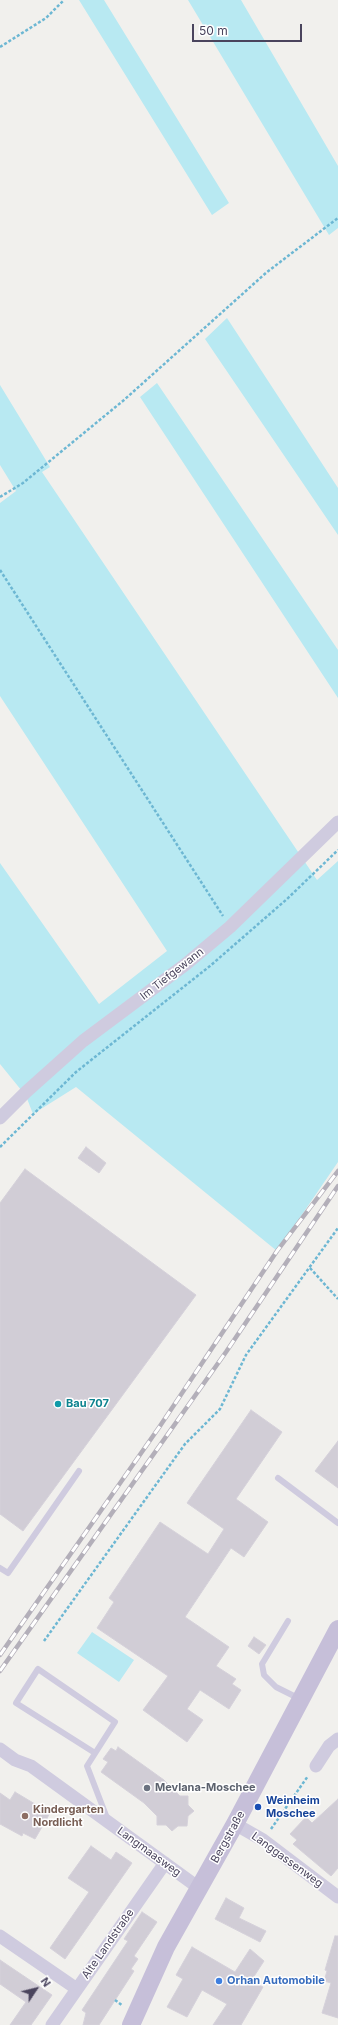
<!DOCTYPE html>
<meta charset="utf-8">
<style>
body{margin:0}
#map{position:relative;width:338px;height:2025px;overflow:hidden;background:#f1f0ed;font-family:Inter,sans-serif}
canvas{display:block}
.north{position:absolute;left:16px;top:1969px;width:40px;height:40px;-webkit-text-stroke:3px #fff;paint-order:stroke;rotate:55deg;font-size:11px;font-weight:700;line-height:16px;text-align:center;color:#4a445d}
.north::after{content:'';display:block;margin:auto;width:14px;height:18px;background:#4a445d;clip-path:polygon(50% 0,100% 100%,50% 72%,0 100%)}
.scale{position:absolute;left:192px;top:24px;width:110px;height:18px;box-sizing:border-box;border:2px solid #4a445d;border-top:0;padding-left:5px;font-size:12px;line-height:14px;white-space:nowrap;color:#4a445d;-webkit-text-stroke:3px #fff;paint-order:stroke}
</style>
<div id="map">
<canvas width="338" height="2025"></canvas>
<div class="north">N</div>
<div class="scale">50 m</div>
</div>
<script>
const context = document.querySelector('canvas').getContext('2d');
context.lineJoin = 'round';
function fillPath(path, color) { context.fillStyle = color; context.fill(path, 'evenodd'); }
const poly = rows => new Path2D(rows.map(r => 'M' + r).join(''));
function trace(path, color, width, dash) { context.strokeStyle = color; context.lineWidth = width; context.lineCap = dash ? 'butt' : 'round'; context.setLineDash(dash || []); context.stroke(path); }
function drawText(font, color, halo, rows, align = 'center') {
  context.font = font + ' Inter,sans-serif'; context.lineWidth = 3; context.setLineDash([]); context.textBaseline = 'middle'; context.strokeStyle = halo; context.fillStyle = color; for (const [text, x, y, turn = 0] of rows) {
    context.save(); context.translate(x, y); context.rotate((+turn || 0) * Math.PI / 180); context.textAlign = isNaN(turn) ? turn : align; if (halo) context.strokeText(text, 0, 0); context.fillText(text, 0, 0); context.restore();
  }
}
const green = poly([
 [79,0,104,0,229,203,212,215],
 [188,0,241,0,338,166,338,228,329,235],
 [227,318,338,488,338,535,205,339],
 [157,383,338,650,338,698,140,397],
 [0,385,50,467,42,472,317,880,338,861,338,1162,277,1251,76,1087,33,1114,26,1096,0,1064,0,863,99,1004,167,951,0,696,0,503,16,491,0,465],
 [92,1632,134,1660,119,1682,77,1653]
]);
const building = poly([
 [86,1147,106,1163,99,1173,78,1158,86,1147],
 [25,1169,196,1295,23,1531,0,1514,0,1203,25,1169],
 [251,1410,282,1432,236,1499,268,1522,244,1557,231,1548,185,1617,229,1647,216,1666,236,1679,232,1684,241,1690,229,1709,200,1690,187,1709,203,1720,187,1742,143,1710,168,1676,97,1628,114,1602,109,1598,160,1522,208,1554,224,1529,187,1503,251,1410],
 [338,1441,338,1488,315,1471,338,1441],
 [254,1637,266,1645,259,1654,248,1646,254,1637],
 [118,1747,164,1780,180,1796,188,1796,188,1805,194,1811,188,1816,187,1826,178,1826,172,1831,166,1825,157,1825,157,1816,144,1803,101,1772,108,1762,103,1759,111,1748,116,1751,118,1747],
 [15,1792,50,1813,35,1839,23,1833,22,1836,0,1824,0,1793,10,1800,15,1792],
 [338,1799,338,1868,331,1876,293,1844,297,1840,290,1834,306,1817,312,1823,338,1799],
 [91,1846,111,1860,116,1852,132,1863,65,1959,50,1948,89,1892,68,1878,91,1846],
 [226,1898,244,1908,239,1918,266,1931,260,1942,215,1919,226,1898],
 [142,1912,157,1922,134,1956,138,1959,131,1969,134,1971,99,2025,83,2025,86,2013,82,2010,128,1941,124,1939,142,1912],
 [335,1936,338,1936,338,2018,322,2013,331,1983,324,1981,327,1971,325,1970,335,1936],
 [192,1947,235,1972,250,1949,264,1961,251,1981,263,1987,241,2025,213,2025,227,2004,202,1990,187,2017,167,2007,183,1979,176,1975,192,1947],
 [0,1960,52,1995,31,2025,10,2025,26,2002,0,1984,0,1960]
]);
const path = poly([
 [0,47,46,18,64,0],
 [0,497,23,483,124,400,267,272,338,218],
 [0,570,223,916],
 [0,1147,76,1072,210,966,287,899,338,850],
 [310,1268,338,1299],
 [44,1641,185,1444,220,1409,246,1355,338,1228],
 [271,1829,308,1776],
 [115,2000,123,2006]
]);
const lane = poly([
 [278,1478,338,1523],
 [0,1568,8,1573,79,1471],
 [288,1621,262,1664,264,1675,276,1687,300,1699],
 [95,1753,16,1703,38,1669,115,1722,87,1766,107,1818]
]);
const street = poly([
 [0,1118,26,1092,83,1041,186,964,230,927,338,822],
 [0,1749,15,1760,31,1766,199,1888],
 [316,1766,329,1746,338,1739],
 [235,1824,263,1840,338,1897],
 [0,1936,77,1989],
 [52,2025,165,1863]
]);
const secondary = poly([
 [131,2025,166,1947,235,1824,338,1629]
]);
const rail = poly([
 [0,1655,160,1426,277,1251,338,1171],
 [0,1671,226,1352,338,1186]
]);
const markers = [
 [58,1404,4,"#0f9aa8"],
 [147,1788,4,"#6b7280"],
 [258,1807,4,"#1a4fb4"],
 [25,1816,4,"#8d6e63"],
 [219,1981,4,"#3f7fe0"]
];
const streetNames = [
 ["Im Tiefgewann",172,974,-38],
 ["Bergstraße",228,1837,-61],
 ["Langmaasweg",149,1852,36],
 ["Langgassenweg",287,1860,36],
 ["Alte Landstraße",108,1944,-55]
];
const cultureNames = [
 ["Bau 707",66,1404]
];
const worshipNames = [
 ["Mevlana-Moschee",155,1788]
];
const transitNames = [
 ["Weinheim",266,1801],
 ["Moschee",266,1814]
];
const educationNames = [
 ["Kindergarten",33,1810],
 ["Nordlicht",33,1823]
];
const shopNames = [
 ["Orhan Automobile",227,1981]
];
fillPath(green, '#b8e9f2');
fillPath(building, '#d1cdd6');
trace(building, '#d5d1da', 1);
trace(path, '#6db7d3', 2.5, [3, 2]);
trace(lane, '#cfcbdf', 6);
trace(street, '#cfcbdf', 13);
trace(secondary, '#c6bfd9', 18);
trace(rail, '#b3afb9', 4.5);
trace(rail, '#fff', 3, [9]);
for (const [x, y, r, color] of markers) { const dot = new Path2D(); dot.arc(x, y, r, 0, 2 * Math.PI); context.fillStyle = color; context.fill(dot); trace(dot, '#fff', 1.5); }
drawText('11px', '#4a445d', '#fff', streetNames);
drawText('bold 11px', '#0d838f', '#fff', cultureNames, 'left');
drawText('bold 11px', '#5b616d', '#fff', worshipNames, 'left');
drawText('bold 11px', '#164399', '#fff', transitNames, 'left');
drawText('bold 11px', '#785e54', '#fff', educationNames, 'left');
drawText('bold 11px', '#366cbe', '#fff', shopNames, 'left');
</script>
